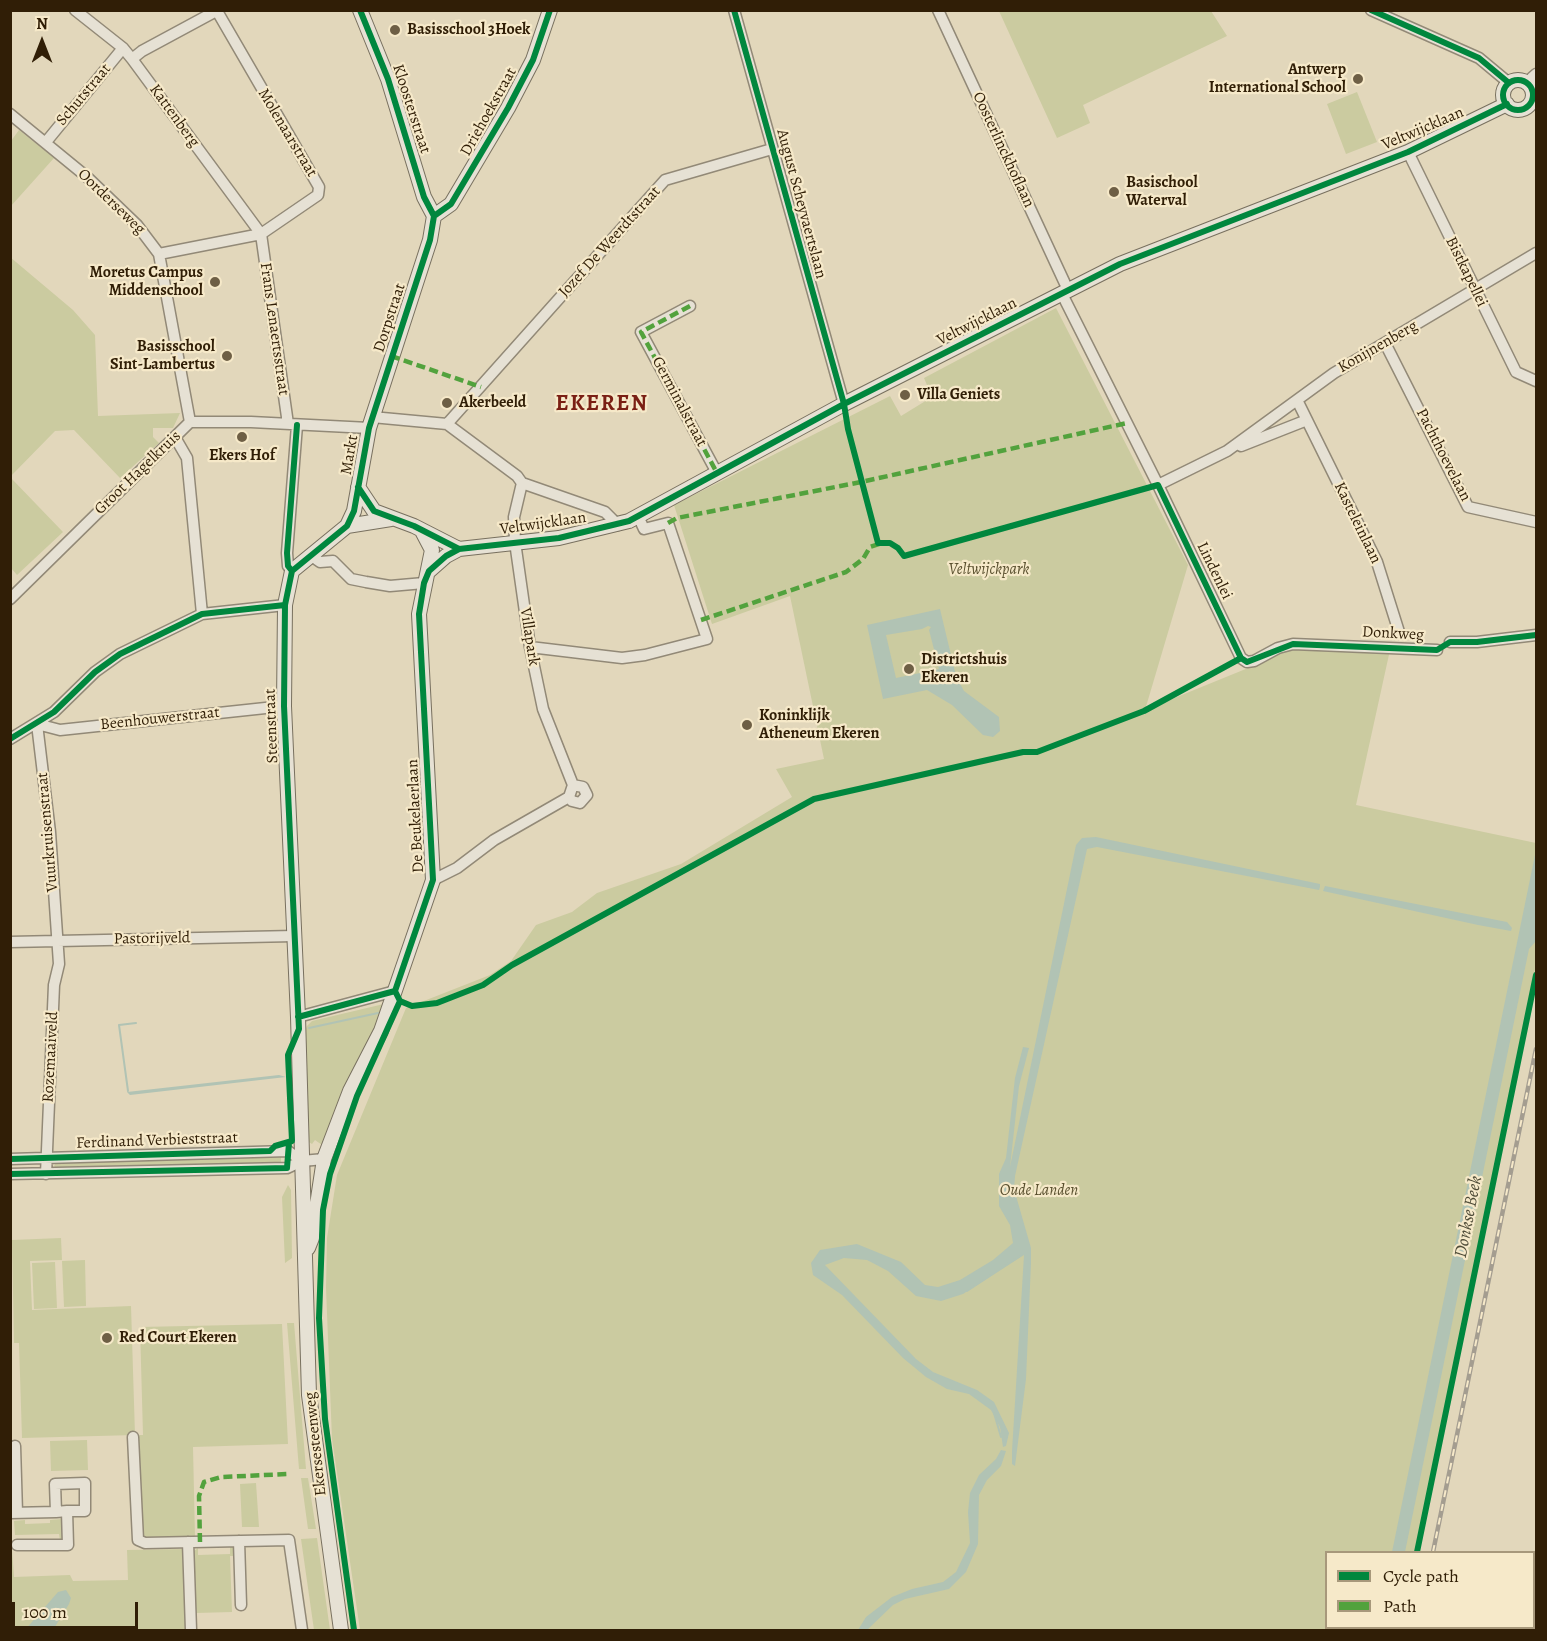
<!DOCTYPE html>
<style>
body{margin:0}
#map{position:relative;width:1547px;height:1641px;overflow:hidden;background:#e2d7bb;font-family:Alegreya,serif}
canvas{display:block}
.frame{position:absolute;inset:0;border:12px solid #301e06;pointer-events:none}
.legend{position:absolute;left:1325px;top:1551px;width:210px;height:78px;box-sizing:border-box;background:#f6e9c9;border:2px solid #a7987b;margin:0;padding:8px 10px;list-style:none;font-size:18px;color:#301e06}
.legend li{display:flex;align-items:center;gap:12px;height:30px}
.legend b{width:30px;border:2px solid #a7987b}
.north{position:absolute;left:12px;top:12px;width:60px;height:60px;-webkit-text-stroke:4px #f6e9c9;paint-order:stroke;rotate:0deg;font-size:16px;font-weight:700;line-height:24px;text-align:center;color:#301e06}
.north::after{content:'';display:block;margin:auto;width:21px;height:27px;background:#301e06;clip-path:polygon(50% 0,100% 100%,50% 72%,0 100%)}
.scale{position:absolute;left:12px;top:1602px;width:126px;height:27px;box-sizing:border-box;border:3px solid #301e06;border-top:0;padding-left:8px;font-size:18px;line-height:21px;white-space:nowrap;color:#301e06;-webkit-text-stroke:4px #f6e9c9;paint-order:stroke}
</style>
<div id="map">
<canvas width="1547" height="1641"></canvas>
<div class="frame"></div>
<ul class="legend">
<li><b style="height:8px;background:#00873e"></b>Cycle path</li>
<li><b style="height:8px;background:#52a23d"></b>Path</li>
</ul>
<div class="north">N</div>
<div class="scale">100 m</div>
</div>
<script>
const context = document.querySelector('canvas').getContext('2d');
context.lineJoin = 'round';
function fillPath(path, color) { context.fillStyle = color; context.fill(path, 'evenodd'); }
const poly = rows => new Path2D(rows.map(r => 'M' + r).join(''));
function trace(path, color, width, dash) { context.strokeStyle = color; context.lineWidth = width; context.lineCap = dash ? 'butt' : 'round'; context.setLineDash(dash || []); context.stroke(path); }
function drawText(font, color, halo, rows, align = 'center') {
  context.font = font + ' Alegreya,serif'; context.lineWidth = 4.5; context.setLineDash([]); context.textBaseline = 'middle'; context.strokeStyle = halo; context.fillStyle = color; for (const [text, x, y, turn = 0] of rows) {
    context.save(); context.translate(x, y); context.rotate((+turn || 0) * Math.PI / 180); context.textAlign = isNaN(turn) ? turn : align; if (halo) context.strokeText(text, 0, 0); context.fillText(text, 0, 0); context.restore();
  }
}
const green = poly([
 [999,11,1211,11,1227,36,1083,105,1090,123,1057,138],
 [1357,92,1377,142,1346,154,1327,104],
 [19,130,54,158,11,206,11,141],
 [10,257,73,310,95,335,98,416,180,413,173,428,153,428,153,437,159,443,120,478,74,430,55,431,11,476],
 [1056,308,1188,565,1145,710,1253,666,1283,649,1390,650,1356,805,1536,843,1536,965,1415,1552,1326,1552,1326,1628,1399,1628,1399,1630,360,1630,332,1439,326,1288,327,1238,337,1175,406,1008,490,975,511,961,536,925,572,912,597,893,681,864,792,797,776,769,824,759,790,596,712,624,674,505,890,396,901,416,932,397,924,378],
 [11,478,63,532,17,575,11,568],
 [388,1003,325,1151,319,1149,322,1145,315,1140,312,1144,309,1142,307,1136,304,1033,307,1026,312,1021],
 [281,1154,281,1162,57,1169,54,1166,56,1163],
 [288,1185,291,1190,292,1258,285,1263,282,1197],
 [61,1238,62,1260,30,1261,32,1310,131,1306,135,1435,22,1438,19,1343,14,1343,12,1240],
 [85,1260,86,1306,64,1307,62,1261],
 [55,1262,57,1308,34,1309,32,1263],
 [287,1323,294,1323,306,1469,299,1469],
 [282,1324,288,1444,193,1447,195,1538,146,1539,140,1531,139,1435,143,1435,140,1327],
 [87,1440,88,1470,51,1471,50,1441],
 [301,1478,308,1478,316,1529,308,1529],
 [256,1483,259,1527,242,1527,240,1484],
 [62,1519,63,1540,60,1540,59,1534,15,1535,14,1521,25,1520,25,1524,50,1523,50,1520],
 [10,1521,14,1577,70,1575,73,1581,128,1580,127,1550,183,1549,186,1630,11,1630],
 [317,1538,330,1630,314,1630,301,1539],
 [230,1547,235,1547,236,1556,230,1556,232,1612,196,1613,194,1551,198,1548,198,1555,230,1554]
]);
const water = poly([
 [940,609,956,676,964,691,999,717,1000,731,993,737,983,735,952,705,927,690,883,699,867,625],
 [928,626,931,627,929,630,939,669,896,678,886,635,922,629],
 [1096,837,1320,884,1320,887,1319,890,1097,847,1087,849,1015,1176,1014,1189,1031,1248,1031,1263,1026,1379,1015,1466,1012,1464,1012,1451,1024,1255,963,1294,941,1301,916,1296,888,1271,867,1260,844,1258,825,1265,916,1359,933,1372,977,1390,994,1402,1009,1433,1006,1446,1003,1447,1000,1427,991,1410,969,1394,947,1389,926,1377,903,1358,842,1295,813,1275,811,1263,820,1250,857,1244,901,1262,925,1285,938,1287,960,1280,993,1260,1013,1243,1010,1225,999,1206,999,1174,1006,1158,1015,1078,1023,1047,1029,1048,1019,1086,1010,1167,1076,845,1082,838],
 [1536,850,1536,941,1529,949,1405,1552,1392,1552],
 [1325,886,1507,922,1512,928,1511,931,1478,925,1323,891],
 [279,1075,286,1077,130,1095,127,1092],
 [1001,1450,1006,1451,1001,1466,987,1480,979,1495,978,1544,966,1572,949,1589,905,1599,893,1605,867,1630,858,1630,866,1617,892,1597,912,1589,943,1582,956,1572,970,1543,968,1512,970,1493,979,1475,996,1459],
 [66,1590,71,1598,69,1604,53,1630,25,1630,58,1592]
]);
const stream = poly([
 [309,1028,378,1013],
 [128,1091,119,1025,136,1023],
 [967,1291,1020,1256],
 [994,1413,1001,1437]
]);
const street = poly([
 [75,10,123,48,132,59,261,234,288,424],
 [734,10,844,404],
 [938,10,1068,290],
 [1371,10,1479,58,1509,83],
 [132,59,142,51,218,10],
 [1526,83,1536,74],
 [10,114,87,177,137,225,159,254,190,422],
 [46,142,123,48],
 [1408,152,1516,372,1536,381],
 [159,254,261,234,318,195,319,187,217,11],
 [1062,294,1158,485,1241,658,1247,662,1254,661,1278,648,1293,644,1437,650],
 [690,306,641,332,717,473],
 [1385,343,1468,507,1536,522],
 [1297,400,1377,562,1399,632],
 [372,417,447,424,517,476,522,483,605,512,618,525],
 [447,424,665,180,772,149],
 [176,439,187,458,202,614],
 [1241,446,1307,420],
 [1158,485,1227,451,1334,373,1536,253],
 [310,555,320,562,333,561,351,579,366,582,390,586,424,583],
 [292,571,288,566,287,553,297,425],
 [10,599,190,422,251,422,369,428],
 [1450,642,1477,642,1536,635],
 [530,647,622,658,645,655,707,639,668,523,644,529,638,516],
 [37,724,50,832,59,964,54,985,46,1174],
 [37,724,60,730,284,706],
 [10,739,54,712,95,672,120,654,202,614,285,605],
 [569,797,572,801,580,803,587,795,583,787,573,785],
 [433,880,457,868,494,840,569,797,573,785,543,709,530,647,515,542,514,517,522,483],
 [10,942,294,936],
 [298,1017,395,991],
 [10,1159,288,1151,302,1161],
 [302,1161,324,1159],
 [10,1174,287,1168,302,1161],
 [133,1437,138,1540,145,1543,289,1540,302,1630],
 [15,1446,17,1513],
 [10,1513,56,1512,67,1511,85,1511,85,1483,55,1484,56,1512],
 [239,1541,241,1605],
 [188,1542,191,1630],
 [17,1545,68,1545,67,1511]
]);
const secondary = poly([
 [360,10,388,79,424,197,434,216],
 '1503 95a15 15 0 1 1 30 0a15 15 0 1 1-30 0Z',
 [434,216,451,204,508,108,533,60,550,10],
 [358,487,374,511,414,526,459,549],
 [347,526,391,519],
 [429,571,446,556,459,549,559,538,629,521,844,404,1120,264,1408,152,1507,104],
 [308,1248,312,1238,324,1159,350,1091,381,1031,433,880,419,614,432,550,422,531],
 [341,1630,309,1395,298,1017,284,706,285,605,292,571,347,526,354,511,369,428,430,240,434,216]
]);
const rail = poly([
 [1433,1552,1536,1049],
 [1417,1630,1417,1628]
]);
const quiet = poly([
 [690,306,641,332,717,473],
 [391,356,481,387],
 [668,523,677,518,861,482,1127,423],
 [701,620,846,572,863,559,870,547,882,543],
 [200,1542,199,1496,204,1482,221,1477,289,1474]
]);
const cycleway = poly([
 [360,10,388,79,424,197,434,216],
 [734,10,844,404,848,429,878,543,890,543,898,548,904,556,1158,485,1241,658,1247,662,1293,644,1437,650,1450,642,1477,642,1536,635],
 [1371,10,1479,58,1509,83],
 '1503 95a15 15 0 1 1 30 0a15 15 0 1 1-30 0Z',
 [434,216,451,204,508,108,533,60,550,10],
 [358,487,374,511,414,526,459,549],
 [292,571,288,566,287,553,297,425],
 [10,739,54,712,95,672,120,654,202,614,285,605],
 [395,991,433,880,419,614,424,583,429,571,446,556,459,549,559,538,629,521,844,404,1120,264,1408,152,1507,104],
 [395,991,400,1001,412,1006,437,1003,483,985,512,965,814,799,1023,752,1037,752,1144,711,1241,658],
 [298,1017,395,991],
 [10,1159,270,1151,275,1146,292,1141,288,1055,299,1029,284,706,285,605,292,571,347,526,354,511,369,428,430,240,434,216],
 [10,1174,287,1168,289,1143],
 [1417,1552,1536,975],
 [354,1630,325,1419,319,1318,323,1210,330,1174,357,1096,400,1001]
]);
const markers = [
 [395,30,6,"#6e5f45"],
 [1358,79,6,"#6e5f45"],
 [1114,192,6,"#6e5f45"],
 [215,282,6,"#6e5f45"],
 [227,356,6,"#6e5f45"],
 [905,395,6,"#6e5f45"],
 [447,403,6,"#6e5f45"],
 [242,437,6,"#6e5f45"],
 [909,669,6,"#6e5f45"],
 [747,725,6,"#6e5f45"],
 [107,1338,6,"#6e5f45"]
];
const poiNames = [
 ["Basisschool 3Hoek",407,30],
 ["Antwerp",1346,70,"right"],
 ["International School",1346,88,"right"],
 ["Basischool",1126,183],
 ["Waterval",1126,201],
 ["Moretus Campus",203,273,"right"],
 ["Middenschool",203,291,"right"],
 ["Basisschool",215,347,"right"],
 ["Sint-Lambertus",215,365,"right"],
 ["Villa Geniets",917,395],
 ["Akerbeeld",459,403],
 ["Ekers Hof",242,456,"center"],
 ["Districtshuis",921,660],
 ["Ekeren",921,678],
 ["Koninklijk",759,716],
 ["Atheneum Ekeren",759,734],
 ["Red Court Ekeren",119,1338]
];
const streetNames = [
 ["Schutstraat",84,95,-50],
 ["Kloosterstraat",411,109,72],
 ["Driehoekstraat",489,112,-61],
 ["Kattenberg",174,116,54],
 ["Veltwijcklaan",1423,129,-23],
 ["Molenaarstraat",287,133,59],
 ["Oosterlinckhoflaan",1003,150,65],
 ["Oorderseweg",111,202,44],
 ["August Scheyvaertslaan",801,204,75],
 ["Jozef De Weerdtstraat",610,242,-48],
 ["Bistkapellei",1466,272,64],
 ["Dorpstraat",390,318,-72],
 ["Veltwijcklaan",977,322,-27],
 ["Frans Lenaertsstraat",274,329,82],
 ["Konijnenberg",1378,347,-30],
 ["Germinalstraat",679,402,62],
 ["Markt",350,455,-80],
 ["Pachthoevelaan",1443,455,63],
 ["Groot Hagelkruis",138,473,-44],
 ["Kasteleinlaan",1357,523,64],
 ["Veltwijcklaan",543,524,-8],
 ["Lindenlei",1214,571,64],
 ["Donkweg",1393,634,3],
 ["Villapark",529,637,81],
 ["Beenhouwerstraat",160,719,-6],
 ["Steenstraat",272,726,-92],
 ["De Beukelaerlaan",416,816,-93],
 ["Vuurkruisenstraat",48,832,-95],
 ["Pastorijveld",152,939,-1],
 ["Rozemaaiveld",51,1057,-87],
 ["Ferdinand Verbieststraat",157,1141,-2],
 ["Ekersesteenweg",316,1444,-96]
];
const parkNames = [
 ["Veltwijckpark",989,570],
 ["Oude Landen",1039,1191]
];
const waterNames = [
 ["Donkse Beek",1469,1217,-79]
];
const districtNames = [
 ["EKEREN",602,405]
];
fillPath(green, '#cbcba0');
fillPath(water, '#b1c3b4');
trace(stream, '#b1c3b4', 2);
trace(street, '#928977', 13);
trace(secondary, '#78705f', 16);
trace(street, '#e6e1d4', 10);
trace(secondary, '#e6e1d4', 14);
trace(rail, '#a49d90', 4.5);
trace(rail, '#f6e9c9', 2, [7]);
trace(quiet, '#52a23d', 4.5, [9, 4.5]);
trace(cycleway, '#00873e', 6);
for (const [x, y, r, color] of markers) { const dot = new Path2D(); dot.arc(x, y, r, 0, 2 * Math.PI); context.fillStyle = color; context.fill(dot); trace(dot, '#f6e9c9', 2); }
drawText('bold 16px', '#301e06', '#f6e9c9', poiNames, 'left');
drawText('16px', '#301e06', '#f6e9c9', streetNames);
drawText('italic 16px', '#594f2e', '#f6e9c9', parkNames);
drawText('italic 18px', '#504d39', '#f6e9c9', waterNames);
context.letterSpacing = '1.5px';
drawText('bold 22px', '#7a1f14', '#f6e9c9', districtNames);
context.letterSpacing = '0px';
</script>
